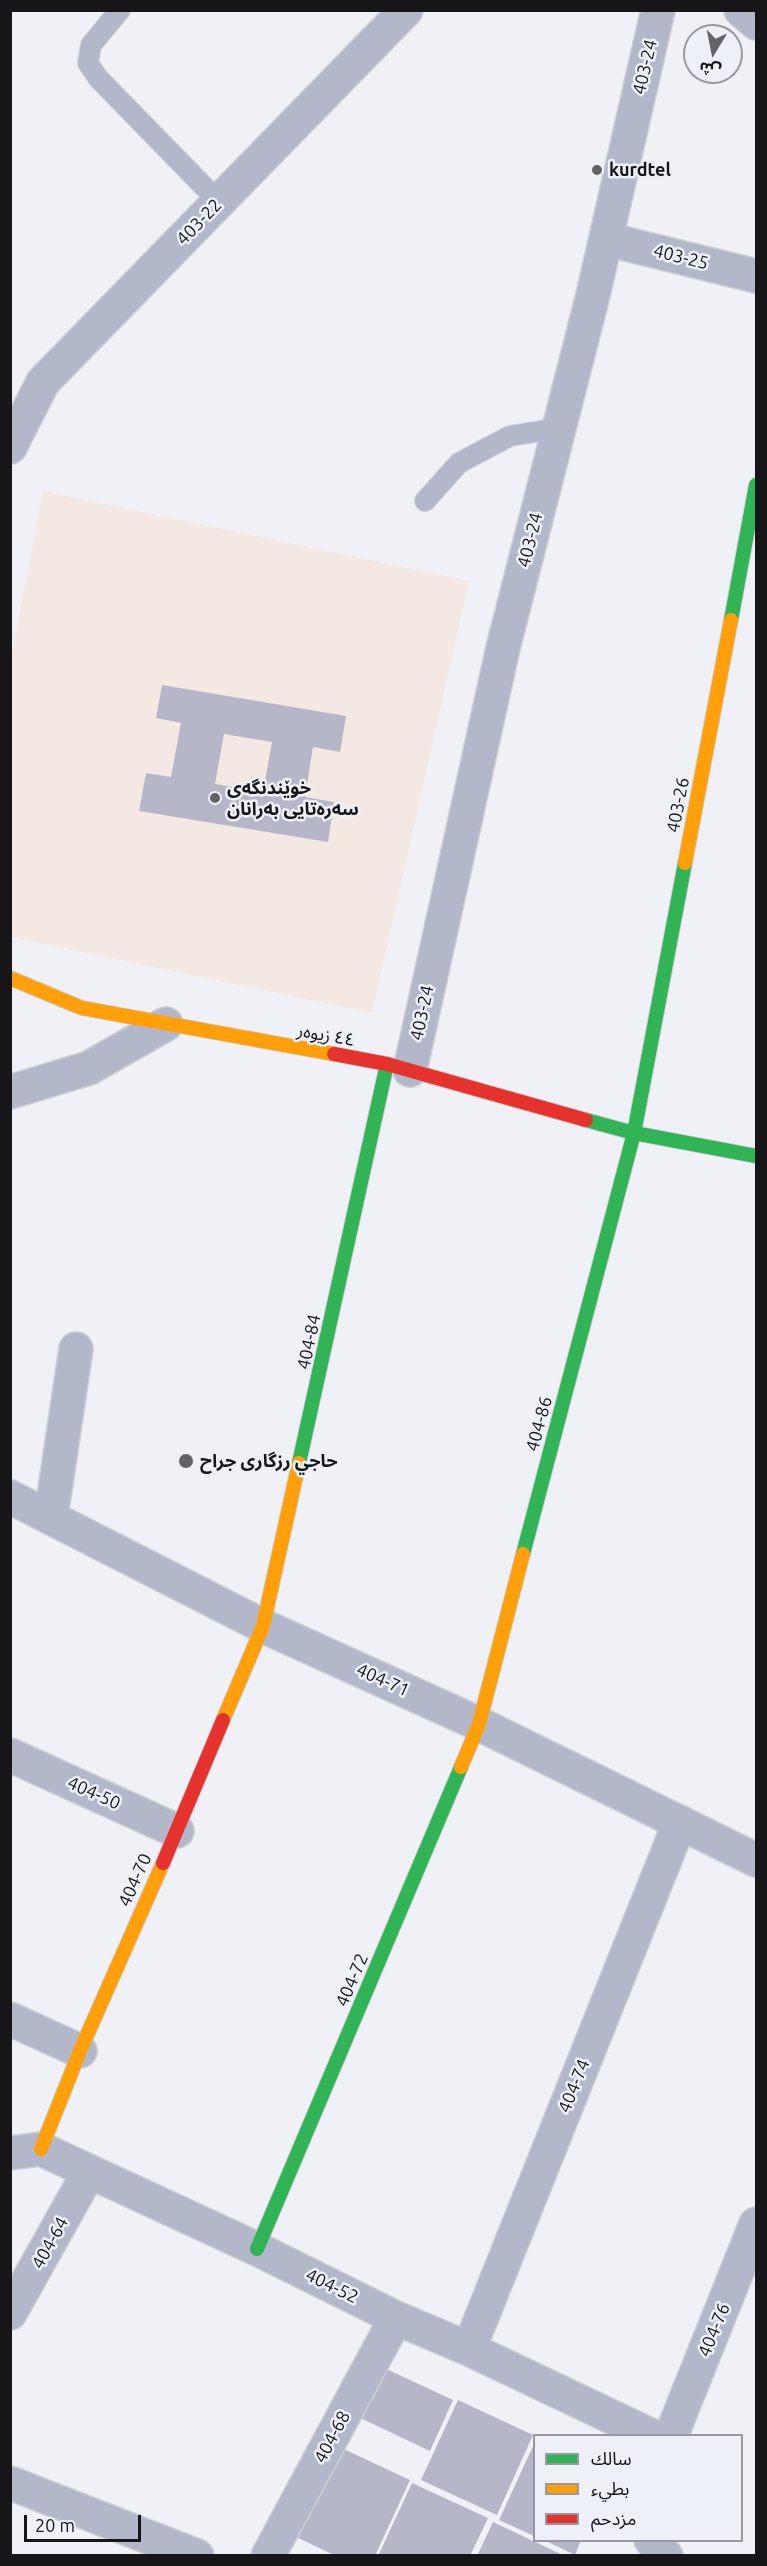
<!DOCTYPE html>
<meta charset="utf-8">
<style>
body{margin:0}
#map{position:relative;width:767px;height:2566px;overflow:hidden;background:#f0f1f6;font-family:Ubuntu,"Noto Sans Arabic",sans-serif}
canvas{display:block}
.frame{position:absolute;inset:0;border:12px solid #161619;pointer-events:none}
.legend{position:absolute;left:533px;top:2434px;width:210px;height:108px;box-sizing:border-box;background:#eef0f8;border:2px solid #98999f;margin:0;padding:8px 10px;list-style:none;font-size:18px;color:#161619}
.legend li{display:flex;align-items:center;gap:12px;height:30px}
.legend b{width:30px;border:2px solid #98999f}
.north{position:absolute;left:683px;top:24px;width:60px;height:60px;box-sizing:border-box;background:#eef0f8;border:2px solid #98999f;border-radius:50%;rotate:190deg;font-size:16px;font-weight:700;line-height:24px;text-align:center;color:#161619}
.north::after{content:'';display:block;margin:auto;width:21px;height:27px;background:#626366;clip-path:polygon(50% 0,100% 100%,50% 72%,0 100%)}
.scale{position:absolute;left:24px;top:2515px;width:117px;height:27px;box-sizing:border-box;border:3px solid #161619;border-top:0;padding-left:8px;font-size:18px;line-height:21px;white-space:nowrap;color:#161619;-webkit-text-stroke:4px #eef0f8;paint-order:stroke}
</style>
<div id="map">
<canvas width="767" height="2566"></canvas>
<div class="frame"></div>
<ul class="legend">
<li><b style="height:8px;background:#30b455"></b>سالك</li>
<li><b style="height:8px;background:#ff9f0a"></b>بطيء</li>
<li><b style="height:8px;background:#e5322d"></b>مزدحم</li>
</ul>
<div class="north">ش</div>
<div class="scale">20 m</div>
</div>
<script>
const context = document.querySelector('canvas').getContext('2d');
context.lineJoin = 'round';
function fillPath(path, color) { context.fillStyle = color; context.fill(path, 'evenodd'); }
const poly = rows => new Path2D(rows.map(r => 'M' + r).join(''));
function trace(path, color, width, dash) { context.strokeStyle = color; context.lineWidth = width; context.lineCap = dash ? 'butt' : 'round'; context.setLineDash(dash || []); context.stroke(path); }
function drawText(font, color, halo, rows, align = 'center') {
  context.font = font + ' Ubuntu,"Noto Sans Arabic",sans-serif'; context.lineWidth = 5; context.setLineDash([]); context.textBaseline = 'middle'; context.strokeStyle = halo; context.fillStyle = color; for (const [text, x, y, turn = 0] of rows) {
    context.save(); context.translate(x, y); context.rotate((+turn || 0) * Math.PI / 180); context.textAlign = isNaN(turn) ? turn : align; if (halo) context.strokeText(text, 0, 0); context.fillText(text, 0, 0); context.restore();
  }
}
const education = poly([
 [43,491,469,581,372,1013,11,937,11,659]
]);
const building = poly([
 [162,685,346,716,340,752,313,747,305,797,334,802,328,842,139,811,146,773,171,777,181,723,156,718],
 [224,734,272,742,263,792,215,784],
 [380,2366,453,2400,430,2451,356,2416],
 [458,2400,533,2435,497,2515,421,2480],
 [534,2444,534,2536,499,2520],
 [335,2445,410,2480,375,2556,336,2556,292,2535],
 [412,2483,488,2518,470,2556,378,2556],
 [493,2522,565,2556,477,2556],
 [544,2540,581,2540,575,2555]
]);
const lane = poly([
 [120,10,91,45,88,63,98,78,219,202],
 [425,501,459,463,510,436,559,428]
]);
const street = poly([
 [741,10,756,23],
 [606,239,756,276],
 [10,447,43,382,406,10],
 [410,1070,503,648,593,295,658,10],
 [10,1092,89,1068,166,1024],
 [10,1497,263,1626,479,1724,756,1860],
 [51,1516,76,1349],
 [10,1755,177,1831],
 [10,2019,80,2051],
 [10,2153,41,2149,257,2249,396,2318,469,2349,652,2436],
 [10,2313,89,2172],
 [469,2349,680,1822],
 [671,2436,756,2224],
 [10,2483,197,2556],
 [651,2540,666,2556],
 [268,2556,396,2318]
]);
const fast = poly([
 [731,620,756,485],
 [586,1120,634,1133,756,1156],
 [299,1463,387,1064],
 [523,1554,634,1133,685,863],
 [257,2249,461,1767]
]);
const slow = poly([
 [685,863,731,620],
 [10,978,82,1008,334,1054],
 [223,1720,263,1626,299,1463],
 [461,1767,479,1724,523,1554],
 [41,2149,80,2051,163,1863]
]);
const jam = poly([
 [334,1054,387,1064,586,1120],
 [163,1863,223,1720]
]);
const markers = [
 [597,170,6,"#626366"],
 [215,798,6,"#626366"],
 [186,1461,8,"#626366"]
];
const streetNames = [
 ["403-24",645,67,-77],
 ["403-22",199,222,-46],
 ["403-25",681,257,14],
 ["403-24",530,540,-76],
 ["403-26",678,805,-79],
 ["403-24",422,1013,-78],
 ["٤٤ زیوەر",326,1035,10],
 ["404-84",309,1342,-78],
 ["404-86",539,1424,-75],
 ["404-71",383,1680,24],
 ["404-50",94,1793,24],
 ["404-70",135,1880,-66],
 ["404-72",352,1980,-67],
 ["404-74",574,2086,-68],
 ["404-64",50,2243,-61],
 ["404-52",332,2286,26],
 ["404-76",714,2330,-68],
 ["404-68",332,2437,-62]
];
const poiNames = [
 ["kurdtel",609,170],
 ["خوێندنگەی",227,788],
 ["سەرەتایی بەرانان",227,809],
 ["حاجي رزگارى جراح",200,1461]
];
fillPath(education, '#f3e9e2');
fillPath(building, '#b5b7c9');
trace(lane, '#cecfd2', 22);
trace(street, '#cecfd2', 36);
trace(fast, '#cecfd2', 16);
trace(slow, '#cecfd2', 16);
trace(jam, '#cecfd2', 16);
trace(lane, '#b2b8c9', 20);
trace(street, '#b2b8c9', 33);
trace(fast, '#30b455', 14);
trace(slow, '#ff9f0a', 14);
trace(jam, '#e5322d', 14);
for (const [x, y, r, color] of markers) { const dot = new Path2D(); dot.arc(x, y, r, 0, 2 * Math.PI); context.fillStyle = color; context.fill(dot); trace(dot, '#eef0f8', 2); }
drawText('18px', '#161619', '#eef0f8', streetNames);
drawText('bold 18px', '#161619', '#eef0f8', poiNames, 'left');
</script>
